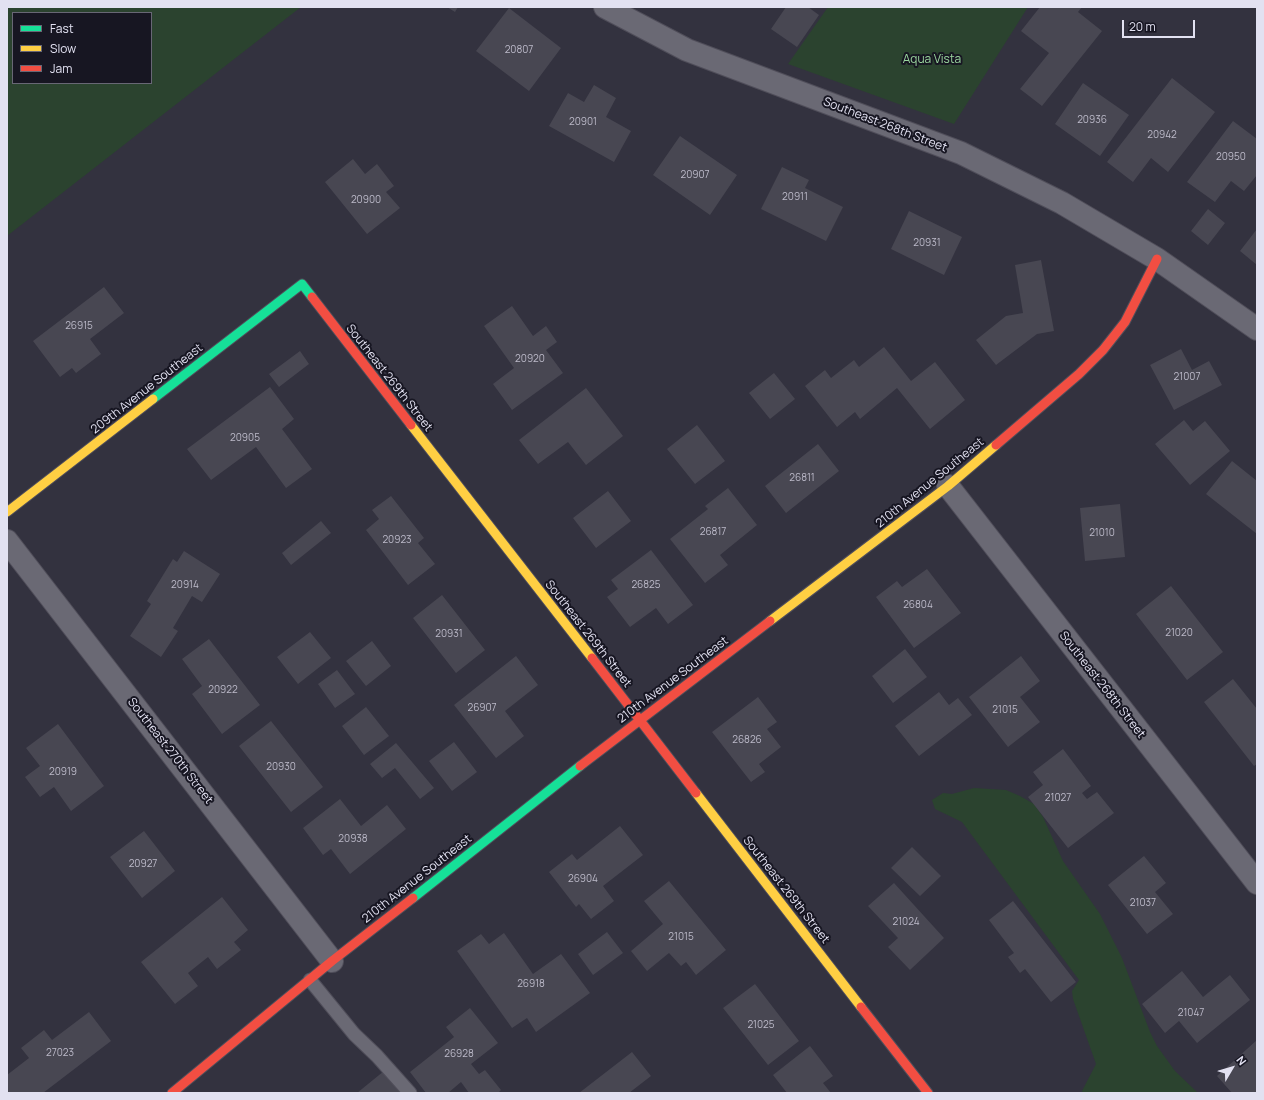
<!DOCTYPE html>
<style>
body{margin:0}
#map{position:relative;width:1264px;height:1100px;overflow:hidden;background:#33323f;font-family:Manrope,sans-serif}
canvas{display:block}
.frame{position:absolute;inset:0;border:8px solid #e2e1f1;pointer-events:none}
.legend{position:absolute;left:12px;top:12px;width:140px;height:72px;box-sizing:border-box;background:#171622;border:1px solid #686775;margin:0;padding:5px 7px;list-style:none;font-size:12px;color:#e2e1f1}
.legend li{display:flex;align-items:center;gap:8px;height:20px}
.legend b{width:20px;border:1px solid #686775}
.north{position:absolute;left:1212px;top:1048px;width:40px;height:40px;-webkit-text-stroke:3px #171622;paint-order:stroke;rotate:52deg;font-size:11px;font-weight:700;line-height:16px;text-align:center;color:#e2e1f1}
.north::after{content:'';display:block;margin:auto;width:14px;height:18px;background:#e2e1f1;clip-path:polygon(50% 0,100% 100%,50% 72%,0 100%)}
.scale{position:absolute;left:1122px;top:20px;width:73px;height:18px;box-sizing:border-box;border:2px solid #e2e1f1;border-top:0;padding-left:5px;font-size:12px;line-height:14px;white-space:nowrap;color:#e2e1f1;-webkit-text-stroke:3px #171622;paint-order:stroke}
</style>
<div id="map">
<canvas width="1264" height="1100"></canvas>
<div class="frame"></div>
<ul class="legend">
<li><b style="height:5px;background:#16e098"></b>Fast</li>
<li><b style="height:5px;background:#ffcf43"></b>Slow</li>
<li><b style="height:5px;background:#f24e42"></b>Jam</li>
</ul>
<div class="north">N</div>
<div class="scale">20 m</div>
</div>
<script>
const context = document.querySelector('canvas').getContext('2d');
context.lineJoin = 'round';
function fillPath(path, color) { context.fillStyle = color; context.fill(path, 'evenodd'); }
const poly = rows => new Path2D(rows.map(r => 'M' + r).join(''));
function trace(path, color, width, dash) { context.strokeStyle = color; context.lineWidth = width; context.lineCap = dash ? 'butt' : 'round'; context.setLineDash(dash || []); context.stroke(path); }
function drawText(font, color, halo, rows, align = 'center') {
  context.font = font + ' Manrope,sans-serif'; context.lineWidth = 4; context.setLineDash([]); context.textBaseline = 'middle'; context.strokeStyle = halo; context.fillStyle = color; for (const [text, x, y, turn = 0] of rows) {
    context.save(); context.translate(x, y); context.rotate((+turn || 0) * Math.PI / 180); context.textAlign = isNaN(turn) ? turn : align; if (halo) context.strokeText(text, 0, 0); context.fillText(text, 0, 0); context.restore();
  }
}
const green = poly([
 [7,7,301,7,7,236],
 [13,13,151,13,151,83,13,83],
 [828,7,1028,7,954,124,788,64],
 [974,788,1006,790,1020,796,1034,804,1043,817,1063,861,1100,914,1122,958,1150,1032,1157,1046,1175,1071,1198,1093,1083,1093,1082,1091,1096,1064,1073,999,1072,991,1079,980,962,822,935,809,932,800,943,793,952,794]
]);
const building = poly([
 [447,7,458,7,455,12],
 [786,7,808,7,819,15,797,47,771,29],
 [1040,7,1082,7,1078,12,1102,31,1042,106,1020,89,1049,53,1021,31],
 [509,8,561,48,529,91,476,51],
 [1172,78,1215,112,1168,172,1151,158,1133,182,1107,162],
 [1083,83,1129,115,1100,156,1055,124],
 [594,85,616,98,606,117,631,131,614,162,549,126,568,93,584,102],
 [1233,121,1257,139,1257,175,1244,191,1231,181,1215,202,1187,182],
 [680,136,737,175,710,215,653,175],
 [353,159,365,174,377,164,394,186,386,192,400,208,367,234,325,182],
 [782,167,809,180,805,188,843,207,826,241,761,209],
 [1208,209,1225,223,1208,245,1191,231],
 [909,211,962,237,944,275,891,249],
 [1257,229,1257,265,1240,251],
 [1041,260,1054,331,1037,334,996,365,976,340,1006,316,1023,313,1015,265],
 [104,287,124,313,90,339,101,354,76,373,72,368,60,377,33,341],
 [512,306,533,336,546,326,557,342,546,350,563,373,512,410,493,384,514,368,484,326],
 [884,347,911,381,935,362,965,400,930,429,897,388,860,419,855,412,837,427,805,386,825,370,831,378,854,360,859,367],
 [1181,349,1192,370,1209,361,1222,385,1174,410,1150,365],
 [300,351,309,364,279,387,269,374],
 [774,373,795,399,770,419,749,393],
 [270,387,294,419,282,429,312,469,286,488,256,447,211,480,187,449],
 [586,388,623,436,586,465,568,442,538,464,519,440],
 [1184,420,1193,431,1205,421,1230,451,1190,485,1155,444],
 [697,425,725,461,695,484,667,449],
 [818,444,839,471,786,513,765,486],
 [1232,461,1257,481,1257,534,1206,494],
 [728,488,757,525,720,555,728,565,705,583,670,539,708,509,705,506],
 [608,491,631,521,596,548,573,518],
 [391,496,424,538,418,543,435,564,408,585,366,530,379,519,372,510],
 [1120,504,1125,557,1085,561,1080,508],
 [321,521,331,533,291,565,282,553],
 [651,550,693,605,668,624,656,608,630,627,607,597,618,589,611,580],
 [184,551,220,574,202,602,192,596,173,628,178,631,161,657,130,636,151,604,147,601,173,559,177,562],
 [927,569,961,613,914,648,876,597,897,581,902,587],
 [1171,586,1223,652,1187,680,1136,614],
 [442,595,485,650,456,673,413,618],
 [310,632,331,658,298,684,277,657],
 [209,639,260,705,222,734,192,694,202,686,182,659],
 [372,641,391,666,366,686,346,661],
 [905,649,927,677,893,703,872,676],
 [516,656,538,685,505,711,524,736,496,758,454,705],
 [1021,656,1040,681,1020,697,1040,722,1008,747,969,697],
 [337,670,355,694,335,708,318,684],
 [1233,679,1257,709,1257,764,1254,766,1204,702],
 [939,692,949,705,958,698,972,715,919,756,895,726],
 [758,697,777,722,767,729,781,747,759,764,765,772,751,782,712,732],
 [366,707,389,736,364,755,342,726],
 [271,721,323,787,291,812,239,746],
 [58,724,104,786,71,811,54,787,40,797,25,777,40,766,26,748],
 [454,742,477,772,452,791,429,761],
 [396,743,434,788,420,799,395,768,382,778,370,764],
 [1063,749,1091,786,1082,793,1087,799,1097,792,1114,813,1068,848,1028,797,1043,785,1033,772],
 [340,799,361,826,387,805,406,829,350,874,331,849,323,855,303,828],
 [620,826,643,855,603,886,614,901,591,919,579,904,576,907,549,872,572,854,577,860],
 [144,831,175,871,142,898,110,857],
 [912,847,941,876,920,896,891,868],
 [1144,856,1166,883,1155,892,1173,914,1147,934,1108,885],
 [669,881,726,950,696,975,686,962,681,966,669,953,647,971,631,951,663,924,644,901],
 [894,883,944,938,910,970,888,947,898,938,868,906],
 [222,897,248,930,234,942,241,950,217,969,208,957,188,973,198,986,175,1004,141,962],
 [1013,901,1076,982,1051,1002,1025,969,1020,973,1008,957,1014,953,989,920],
 [607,932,623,953,593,975,578,954],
 [504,933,533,974,561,954,590,993,536,1032,527,1018,512,1028,457,951,481,934,489,944],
 [1182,971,1203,997,1230,975,1250,1000,1197,1043,1179,1021,1165,1033,1142,1004],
 [755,984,799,1041,768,1065,723,1008],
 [470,1008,498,1043,471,1064,479,1074,485,1070,501,1090,498,1093,469,1093,461,1082,448,1093,426,1093,410,1072,454,1037,446,1027],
 [89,1012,111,1041,43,1093,7,1093,7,1075,29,1058,21,1048,44,1030,52,1040],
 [1257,1040,1257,1093,1232,1093,1217,1076],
 [810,1046,833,1076,823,1083,831,1093,787,1093,773,1075],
 [632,1052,651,1076,629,1093,579,1093],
 [384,1071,401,1093,357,1093]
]);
const lane = poly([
 [310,980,354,1034,377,1056,410,1093]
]);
const street = poly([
 [605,7,687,50,961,153,1062,203,1157,259,1257,329],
 [948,486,1257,883],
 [7,541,332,961]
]);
const fast = poly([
 [153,399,302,284,312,297],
 [413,898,580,766]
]);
const slow = poly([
 [411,425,592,658],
 [7,512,153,399],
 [770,621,948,486,996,445],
 [696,793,861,1007]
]);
const jam = poly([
 [312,297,411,425],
 [996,445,1079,374,1103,350,1125,322,1157,259],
 [592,658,696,793],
 [580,766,770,621],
 [861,1007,928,1093],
 [172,1093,332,961,413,898]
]);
const numberNames = [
 ["20807",519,50],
 ["20936",1092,120],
 ["20901",583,122],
 ["20942",1162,135],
 ["20950",1231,157],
 ["20907",695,175],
 ["20911",795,197],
 ["20900",366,200],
 ["20931",927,243],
 ["26915",79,326],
 ["20920",530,359],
 ["21007",1187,377],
 ["20905",245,438],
 ["26811",802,478],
 ["26817",713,532],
 ["21010",1102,533],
 ["20923",397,540],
 ["20914",185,585],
 ["26825",646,585],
 ["26804",918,605],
 ["21020",1179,633],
 ["20931",449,634],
 ["20922",223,690],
 ["26907",482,708],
 ["21015",1005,710],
 ["26826",747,740],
 ["20930",281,767],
 ["20919",63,772],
 ["21027",1058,798],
 ["20938",353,839],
 ["20927",143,864],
 ["26904",583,879],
 ["21037",1143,903],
 ["21024",906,922],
 ["21015",681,937],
 ["26918",531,984],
 ["21047",1191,1013],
 ["21025",761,1025],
 ["27023",60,1053],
 ["26928",459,1054]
];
const parkNames = [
 ["Aqua Vista",932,60]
];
const streetNames = [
 ["Southeast 268th Street",885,125,21],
 ["Southeast 269th Street",389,378,52],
 ["209th Avenue Southeast",147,389,-38],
 ["210th Avenue Southeast",930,483,-39],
 ["Southeast 269th Street",588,634,52],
 ["210th Avenue Southeast",673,680,-37],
 ["Southeast 268th Street",1102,685,52],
 ["Southeast 270th Street",170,751,52],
 ["210th Avenue Southeast",417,879,-38],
 ["Southeast 269th Street",786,890,52]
];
fillPath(green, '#2b432f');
fillPath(building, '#484752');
trace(lane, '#504e5a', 15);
trace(street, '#504e5a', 24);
trace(fast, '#504e5a', 11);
trace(slow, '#504e5a', 11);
trace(jam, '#504e5a', 11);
trace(lane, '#6a6974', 13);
trace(street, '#6a6974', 22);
trace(fast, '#16e098', 9);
trace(slow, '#ffcf43', 9);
trace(jam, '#f24e42', 9);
drawText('10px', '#bcbac9', null, numberNames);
drawText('12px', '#9ad59e', '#171622', parkNames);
drawText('12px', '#e2e1f1', '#171622', streetNames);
</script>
